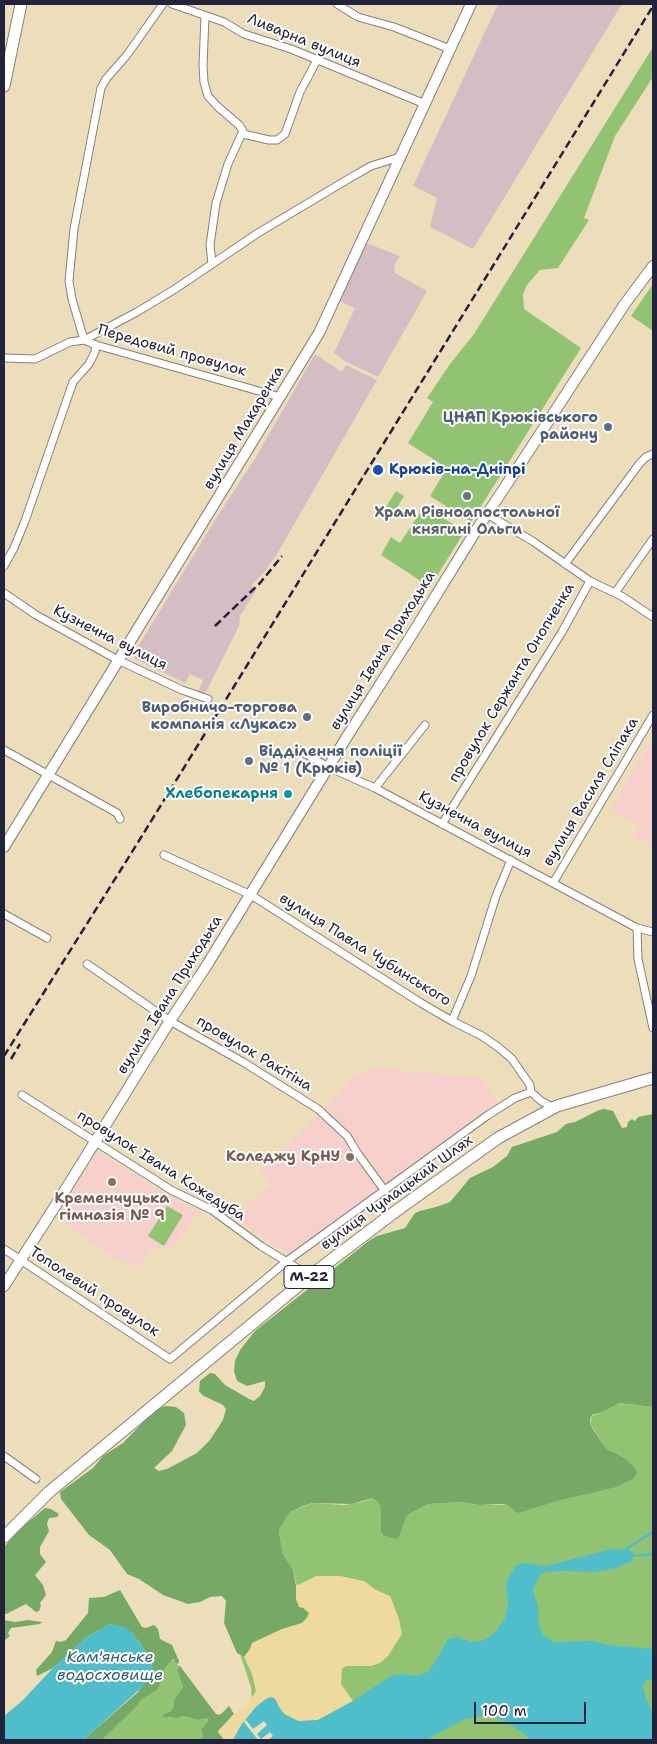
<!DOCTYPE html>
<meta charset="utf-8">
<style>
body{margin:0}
#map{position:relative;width:657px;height:1744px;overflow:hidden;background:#eddebb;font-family:"Shantell Sans",sans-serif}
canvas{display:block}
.frame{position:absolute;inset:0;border:5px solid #22223b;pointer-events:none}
.scale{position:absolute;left:474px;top:1702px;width:112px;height:22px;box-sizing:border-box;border:2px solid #22223b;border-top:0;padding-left:6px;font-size:15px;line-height:18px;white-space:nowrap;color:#22223b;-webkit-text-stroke:4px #fff;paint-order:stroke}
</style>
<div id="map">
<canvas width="657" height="1744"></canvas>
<div class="frame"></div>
<div class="scale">100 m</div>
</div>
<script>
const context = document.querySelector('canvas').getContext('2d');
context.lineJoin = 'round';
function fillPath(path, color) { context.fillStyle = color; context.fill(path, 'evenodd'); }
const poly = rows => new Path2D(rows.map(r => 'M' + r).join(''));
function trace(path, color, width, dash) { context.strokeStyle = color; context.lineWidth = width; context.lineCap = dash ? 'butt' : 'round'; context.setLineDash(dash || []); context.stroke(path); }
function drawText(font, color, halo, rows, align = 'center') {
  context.font = font + ' "Shantell Sans",sans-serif'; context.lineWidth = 4; context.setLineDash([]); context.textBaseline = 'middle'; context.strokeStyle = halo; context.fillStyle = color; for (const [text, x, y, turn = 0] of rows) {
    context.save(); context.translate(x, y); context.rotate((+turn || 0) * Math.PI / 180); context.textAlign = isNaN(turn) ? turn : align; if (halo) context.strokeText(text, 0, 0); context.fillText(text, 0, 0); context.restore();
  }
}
const built = poly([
 [653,738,653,846,634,836,640,825,610,810],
 [371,1067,479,1078,498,1102,295,1253,290,1254,272,1244,236,1217,247,1208,245,1205,271,1186,260,1171,326,1108,352,1077],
 [96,1152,198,1212,172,1249,149,1250,138,1269,118,1259,117,1260,57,1218]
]);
const industrial = poly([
 [498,4,622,4,473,249,430,227,437,198,413,186],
 [366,243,400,256,394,266,395,273,427,291,378,377,343,360,334,353,355,308,339,301],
 [315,354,342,372,346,365,377,380,277,554,265,571,252,585,256,590,240,616,239,626,205,694,198,692,203,680,190,674,185,683,135,659,133,655,215,520,256,457]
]);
const green = poly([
 [653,47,653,77,615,136,584,218,589,220,558,268,540,270,527,285,523,294,524,309,581,348,471,522,430,496,447,468,408,443,433,402,427,398,450,364,474,334],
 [653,284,653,331,631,316],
 [396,491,404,496,392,516,381,515],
 [424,507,465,531,430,587,381,555,391,537,400,543],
 [167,1206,183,1215,164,1246,148,1236],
 [619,1403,653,1407,653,1740,207,1740,237,1724,252,1700,251,1687,241,1657,240,1643,291,1590,297,1586,293,1570,283,1554,279,1533,280,1528,290,1512,312,1503,344,1505,362,1502,372,1498,378,1502,380,1506,381,1531,399,1537,406,1518,409,1514,428,1504,461,1502,479,1505,507,1505,623,1457,607,1449,590,1424,592,1416,603,1412],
 [172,1659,175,1660,175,1663,180,1666,177,1670,183,1687,174,1700,173,1708,171,1711,164,1714,164,1716,170,1718,183,1716,198,1720,207,1718,208,1721,201,1730,203,1736,200,1740,102,1740,137,1706,141,1700,157,1690,162,1681,165,1668]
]);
const forest = poly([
 [604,1109,613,1111,622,1128,627,1127,628,1122,632,1119,635,1121,638,1117,653,1114,653,1407,619,1403,603,1412,592,1415,590,1420,590,1424,594,1431,607,1449,623,1457,636,1469,637,1473,633,1479,616,1487,557,1501,518,1513,507,1505,502,1504,479,1505,461,1502,428,1504,409,1514,406,1518,399,1537,395,1539,383,1535,381,1531,380,1506,378,1502,372,1498,352,1504,312,1503,303,1506,290,1512,280,1528,279,1533,283,1554,293,1570,296,1586,296,1599,309,1613,302,1623,282,1629,252,1643,250,1649,244,1657,237,1653,224,1623,226,1601,222,1596,210,1597,200,1602,188,1604,163,1595,139,1579,127,1574,110,1550,89,1535,61,1499,60,1492,93,1468,103,1456,123,1443,156,1409,166,1406,176,1407,184,1413,186,1425,172,1451,154,1468,159,1471,167,1469,197,1453,210,1440,223,1420,226,1409,223,1405,202,1395,199,1391,200,1381,210,1373,215,1374,225,1385,249,1399,254,1401,260,1396,265,1387,265,1381,247,1386,237,1381,234,1371,235,1361,240,1350,255,1331,370,1240,377,1236,405,1228,415,1213,420,1211,436,1207,450,1202,470,1178,493,1167,507,1156,512,1147,557,1132,566,1124,575,1122,599,1110],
 [45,1508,51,1509,59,1514,57,1517,49,1518,47,1524,49,1531,40,1547,40,1554,46,1562,35,1575,43,1585,46,1595,40,1603,41,1606,39,1611,36,1612,26,1604,6,1614,4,1614,4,1547,20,1529],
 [120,1590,142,1627,146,1628,154,1625,158,1629,160,1639,172,1645,179,1661,178,1664,175,1663,175,1660,172,1659,170,1662,165,1668,162,1681,157,1690,141,1700,137,1706,102,1740,83,1740,138,1692,153,1668,146,1652,132,1633,110,1624,87,1637,53,1668,37,1676,36,1670,52,1652,56,1641,61,1642,66,1640,88,1613,89,1598,104,1597],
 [4,1620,15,1622,28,1620,42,1622,40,1624,11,1628,8,1633,10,1636,5,1640],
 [180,1666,216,1714,219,1715,222,1713,229,1706,234,1714,218,1731,224,1740,200,1740,203,1736,201,1730,208,1721,207,1718,198,1720,183,1716,177,1718,163,1717,164,1714,171,1711,173,1708,174,1700,183,1687,177,1670]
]);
const sand = poly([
 [316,1576,340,1576,364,1581,376,1590,390,1596,399,1619,402,1634,388,1656,380,1663,371,1666,346,1666,342,1669,341,1684,353,1701,318,1720,307,1722,298,1721,284,1714,279,1707,275,1699,271,1697,266,1699,256,1707,246,1720,233,1740,224,1740,218,1732,234,1714,245,1708,256,1691,252,1674,244,1657,250,1649,252,1643,282,1629,302,1623,307,1618,309,1613,303,1608,299,1607,296,1599,296,1586]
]);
const water = poly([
 [612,1549,630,1550,633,1553,633,1558,630,1562,617,1568,594,1572,564,1571,545,1572,539,1576,533,1590,538,1606,539,1627,544,1636,554,1642,592,1641,608,1645,653,1649,653,1680,647,1680,643,1686,646,1698,653,1714,653,1740,530,1740,525,1734,507,1723,495,1717,482,1716,465,1719,426,1740,233,1740,241,1725,256,1707,266,1699,271,1697,275,1699,279,1707,284,1714,298,1721,318,1720,353,1701,391,1676,402,1674,416,1676,428,1672,435,1662,448,1639,457,1637,472,1642,481,1641,490,1637,498,1629,505,1618,508,1606,506,1585,509,1576,517,1565,524,1563,546,1566],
 [110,1624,125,1627,132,1633,146,1652,153,1668,153,1674,150,1680,83,1740,4,1740,4,1716,22,1701,53,1668,87,1637]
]);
const pier = poly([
 [246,1720,253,1729,264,1721,267,1725,257,1734,261,1739,270,1732,273,1736,268,1740,258,1740,244,1722]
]);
const stream = poly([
 [626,1549,653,1532],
 [633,1556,653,1554]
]);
const minor = poly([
 [163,4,127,55,106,79,101,88,74,229,69,281,72,299,84,340,96,345,280,397],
 [172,4,224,22,244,34,291,49,425,104],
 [337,4,358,17,394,27,450,49],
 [205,16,203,66,204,82,208,96,217,106,239,125,243,131,228,164,216,203,210,245,212,264],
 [243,134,269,140,277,140,285,134,300,92,317,60],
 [4,358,35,359,70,342,84,340,137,312,175,289,258,233,350,178,371,166,400,157],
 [487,514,534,542,590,581,623,597,653,617],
 [565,564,640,463,646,457,653,454],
 [4,566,14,548,25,521,73,382,89,364,95,352,96,345],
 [4,593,36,615,118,660,182,690,208,699],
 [615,593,653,539],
 [4,750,117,813,120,819],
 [299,750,328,767,375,788,637,928,638,959,653,1028],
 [375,788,425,725],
 [442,824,562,632,590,581],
 [164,855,251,895,421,1003,452,1021,482,1036,498,1047,512,1059,530,1085,531,1092],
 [553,883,653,715],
 [4,914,47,938],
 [637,928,653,932],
 [87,964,170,1021,243,1062,318,1109,347,1136,358,1154,385,1191],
 [452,1021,471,976,496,896,511,860],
 [531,1092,541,1101,554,1108],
 [22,1095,171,1190,212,1210,261,1246,310,1276],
 [4,1249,170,1359,287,1261,488,1115,515,1098,531,1092],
 [4,1456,36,1479]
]);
const secondary = poly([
 [4,847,319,333,471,4],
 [4,1286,54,1208,170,1021,207,965,348,735,411,636,477,529,525,457,624,305,653,266]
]);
const primary = poly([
 [4,86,21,4]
]);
const trunk = poly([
 [4,1537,49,1492,310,1276,396,1211,498,1138,557,1106,653,1078]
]);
const rail = poly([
 [215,626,260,583,282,556],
 [4,1056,137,844,653,6],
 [11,1059,20,1044]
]);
const markers = [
 [608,427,5,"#5c6f8a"],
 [378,470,6,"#1a4fb4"],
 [467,496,5,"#6b7280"],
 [307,717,5,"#5c6f8a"],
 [249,761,5,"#5c6f8a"],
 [288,794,5,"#0f9aa8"],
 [350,1157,5,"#8d6e63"],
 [112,1182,5,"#8d6e63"]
];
const shields = [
 [309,1277,50]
];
const shieldNames = [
 ["М-22",309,1277]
];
const streetNames = [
 ["Ливарна вулиця",304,41,22],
 ["Передовий провулок",172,351,16],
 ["вулиця Макаренка",244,428,-59],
 ["Кузнечна вулиця",110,638,27],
 ["вулиця Івана Приходька",383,651,-58],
 ["провулок Сержанта Онопченка",512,683,-59],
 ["вулиця Василя Сліпака",591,792,-59],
 ["Кузнечна вулиця",475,825,28],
 ["вулиця Павла Чубинського",365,950,32],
 ["вулиця Івана Приходька",170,995,-58],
 ["провулок Ракітіна",254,1054,31],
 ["провулок Івана Кожедуба",161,1166,32],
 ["вулиця Чумацький Шлях",397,1193,-36],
 ["Тополевий провулок",94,1292,33]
];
const serviceNames = [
 ["ЦНАП Крюківського",598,418],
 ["району",598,435],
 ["Виробничо-торгова",297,708],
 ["компанія «Лукас»",297,725],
 ["Відділення поліції",259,752,"left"],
 ["№ 1 (Крюків)",259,769,"left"]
];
const transitNames = [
 ["Крюків-на-Дніпрі",389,470]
];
const worshipNames = [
 ["Храм Рівноапостольної",467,513],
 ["княгині Ольги",467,530]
];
const cultureNames = [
 ["Хлебопекарня",278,794]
];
const educationNames = [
 ["Коледжу КрНУ",340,1157],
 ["Кременчуцька",112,1199,"center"],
 ["гімназія № 9",112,1216,"center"]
];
const waterNames = [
 ["Кам'янське",110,1658],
 ["водосховище",110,1676]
];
fillPath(built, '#f7d0cc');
fillPath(industrial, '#d2bec3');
fillPath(green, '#92c373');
fillPath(forest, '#75a965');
fillPath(sand, '#eeda9e');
fillPath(water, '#50bdca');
fillPath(pier, '#eddebb');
trace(stream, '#50bdca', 2.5);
trace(minor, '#88807b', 9);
trace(secondary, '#88807b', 12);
trace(primary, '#88807b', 13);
trace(trunk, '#88807b', 13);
trace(minor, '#fff', 7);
trace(secondary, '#fff', 10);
trace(primary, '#fff', 11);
trace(trunk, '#fff', 11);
trace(rail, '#22223b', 2.5, [8, 4]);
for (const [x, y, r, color] of markers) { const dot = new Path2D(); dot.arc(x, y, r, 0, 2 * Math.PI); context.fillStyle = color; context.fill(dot); trace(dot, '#fff', 2); }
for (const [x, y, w] of shields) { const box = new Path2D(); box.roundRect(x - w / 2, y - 11.5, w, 23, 4); context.fillStyle = '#fff'; context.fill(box); trace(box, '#22223b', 1); }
drawText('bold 14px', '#22223b', null, shieldNames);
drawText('15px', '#22223b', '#fff', streetNames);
drawText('bold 15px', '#4e5e75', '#fff', serviceNames, 'right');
drawText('bold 15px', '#164399', '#fff', transitNames, 'left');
drawText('bold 15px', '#5b616d', '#fff', worshipNames);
drawText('bold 15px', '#0d838f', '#fff', cultureNames, 'right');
drawText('bold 15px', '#785e54', '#fff', educationNames, 'right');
drawText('italic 16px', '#346074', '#fff', waterNames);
</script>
